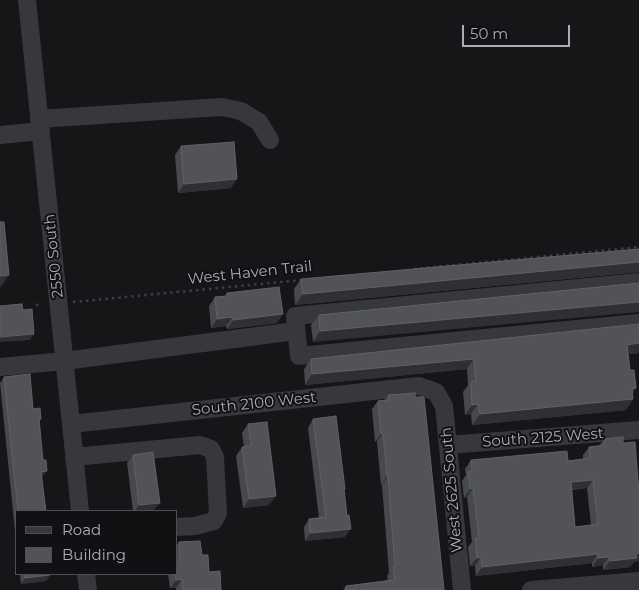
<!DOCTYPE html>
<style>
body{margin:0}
#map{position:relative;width:639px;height:590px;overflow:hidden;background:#161618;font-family:Montserrat,sans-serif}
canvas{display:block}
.legend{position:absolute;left:15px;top:510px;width:162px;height:65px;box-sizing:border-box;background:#111113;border:1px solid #4d4f55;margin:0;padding:6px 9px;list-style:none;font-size:15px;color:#a8adb8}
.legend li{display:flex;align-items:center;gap:10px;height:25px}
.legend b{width:25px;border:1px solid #4d4f55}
.scale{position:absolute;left:462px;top:25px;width:108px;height:22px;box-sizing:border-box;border:2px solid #a8adb8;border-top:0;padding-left:6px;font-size:15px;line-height:18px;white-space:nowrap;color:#a8adb8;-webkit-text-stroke:4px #111113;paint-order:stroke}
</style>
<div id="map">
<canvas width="639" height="590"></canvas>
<ul class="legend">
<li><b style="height:6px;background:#37383d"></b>Road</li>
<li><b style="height:14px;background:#525359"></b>Building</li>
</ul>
<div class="scale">50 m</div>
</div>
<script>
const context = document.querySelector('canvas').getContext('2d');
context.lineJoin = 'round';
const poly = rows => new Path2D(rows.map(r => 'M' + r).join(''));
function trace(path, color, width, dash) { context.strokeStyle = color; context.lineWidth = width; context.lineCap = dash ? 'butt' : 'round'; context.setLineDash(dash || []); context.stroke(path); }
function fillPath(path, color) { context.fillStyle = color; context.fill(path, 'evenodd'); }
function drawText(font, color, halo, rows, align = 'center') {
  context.font = font + ' Montserrat,sans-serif'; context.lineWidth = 4; context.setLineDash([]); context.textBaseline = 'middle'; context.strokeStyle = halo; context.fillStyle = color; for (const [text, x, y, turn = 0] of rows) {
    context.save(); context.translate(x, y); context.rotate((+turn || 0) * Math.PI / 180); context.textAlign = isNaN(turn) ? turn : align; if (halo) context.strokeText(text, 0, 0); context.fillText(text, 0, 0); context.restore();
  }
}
const path = poly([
 [414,269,639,247],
 [73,302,302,280],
 [36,305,43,304]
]);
const minor = poly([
 [27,0,80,511],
 [39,119,222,107,241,111,259,122,270,140],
 [0,135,41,131],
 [639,282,295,316,299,356,639,323],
 [0,367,64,361,296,331],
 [71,424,419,386,436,392,444,406,462,590],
 [448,445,639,430],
 [74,457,200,445,211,449,215,457,218,513,214,521,195,526,176,527],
 [86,574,88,590],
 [531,590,639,581]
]);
const wall = poly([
 [181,146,231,188,178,193,175,155],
 [639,249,639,272,295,305,294,289,301,279],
 [639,283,313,342,311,325,319,315],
 [227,293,277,323,227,329,226,326,211,328,209,306,215,297,225,296],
 [639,324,639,353,628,354,630,370,636,388,632,394,633,399,626,410,472,425,471,414,465,415,463,392,468,385,467,369,305,385,304,369,311,359],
 [4,377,33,409,41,419,39,421,43,460,47,471,42,477,41,477,46,511,16,511,16,541,0,383],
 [388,395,444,590,343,590,346,586,388,580,387,576,389,573,382,485,381,485,377,442,375,442,372,409,378,401,384,400],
 [313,419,344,491,347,516,345,537,305,541,304,527,309,519,319,518,308,428],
 [248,424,269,505,243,508,236,456,242,447,244,447,242,433],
 [604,439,634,562,630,567,603,570,603,565,592,567,592,563,476,576,475,566,470,566,468,547,472,542,467,497,464,498,462,481,466,475,465,469,471,460,568,461,583,459,583,455,589,447,599,446],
 [587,488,591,525,575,527,572,490],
 [133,455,153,511,133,511,127,463],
 [179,542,209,572,221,590,176,590,176,588,170,588,168,574,176,574,176,546],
 [20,574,50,574,50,575,46,581,21,584]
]);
const shadedWall = poly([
 [237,179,231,188,178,193,184,184],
 [639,262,639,272,295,305,303,294],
 [9,275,1,287,0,287,0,276],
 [639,302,639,312,313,342,320,331],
 [283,314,277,323,227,329,233,320],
 [233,317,226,326,211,328,217,319],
 [34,334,30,340,0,342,0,337],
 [639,343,639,353,620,355,627,345],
 [474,359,467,369,305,385,312,374],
 [636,388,629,399,632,389],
 [633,399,626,410,472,425,480,414],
 [478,404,471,414,465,415,472,405],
 [383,433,377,442,375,442,381,434],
 [47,471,42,477,36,478,41,472],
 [387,476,388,476,382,485,381,485],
 [593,480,587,488,565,490,571,482],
 [473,488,467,497,464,498,470,489],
 [276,496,269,505,243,508,249,499],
 [160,503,153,511,135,511,139,505],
 [351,529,345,537,305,541,310,533],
 [639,553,639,561,634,562,630,567,603,570,610,561],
 [598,554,592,563,476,576,482,567],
 [481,557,475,566,470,566,477,558],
 [609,557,603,565,592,567,598,558],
 [50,575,46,581,21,584,25,578],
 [182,579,176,588,170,588,176,580]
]);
const building = poly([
 [234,142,237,179,184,184,181,146,234,142],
 [0,222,4,222,9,275,0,276,0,222],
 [639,249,639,262,303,294,301,279,639,249],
 [639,283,639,302,320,331,319,315,639,283],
 [279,287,283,314,233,320,233,317,217,319,215,297,227,296,227,293,279,287],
 [22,304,23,310,32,309,34,334,0,337,0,306,22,304],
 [639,324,639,343,627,345,630,370,634,370,636,388,632,389,633,399,480,414,478,404,472,405,471,382,476,381,474,359,312,374,311,359,639,324],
 [30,374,33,409,40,408,41,419,39,419,43,460,46,460,47,471,41,472,46,511,18,511,4,377,30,374],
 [415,393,415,397,424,397,444,590,346,590,346,586,395,580,393,567,395,567,388,476,387,476,383,433,381,434,378,401,389,400,388,395,415,393],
 [336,416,345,489,344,489,347,516,349,515,351,529,310,533,309,519,326,517,313,419,336,416],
 [267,422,276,496,249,499,242,447,251,446,248,424,267,422],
 [623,437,623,443,635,442,639,493,639,553,636,554,637,558,610,561,609,557,598,558,598,554,482,567,481,557,477,558,475,538,479,538,473,488,470,489,468,472,472,471,471,460,567,451,568,461,590,458,589,447,605,445,604,439,623,437],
 [593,480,598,524,575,527,571,482,593,480],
 [153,452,160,503,139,505,133,455,153,452],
 [200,541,202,555,208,555,209,572,220,571,221,590,183,590,182,579,176,580,175,574,176,574,176,563,180,562,179,542,200,541],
 [24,574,50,574,50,575,25,578,24,574]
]);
const streetNames = [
 ["2550 South",54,256,-96],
 ["West Haven Trail",250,273,-6],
 ["South 2100 West",254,404,-6],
 ["South 2125 West",543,438,-4],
 ["West 2625 South",452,490,-95]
];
trace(path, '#3d3f44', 2.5, [2.5, 4]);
trace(minor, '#37383d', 18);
fillPath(wall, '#47494d');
fillPath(shadedWall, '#2f3033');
fillPath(building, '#525359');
trace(building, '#5f6168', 1);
drawText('15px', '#a8adb8', '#111113', streetNames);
</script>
